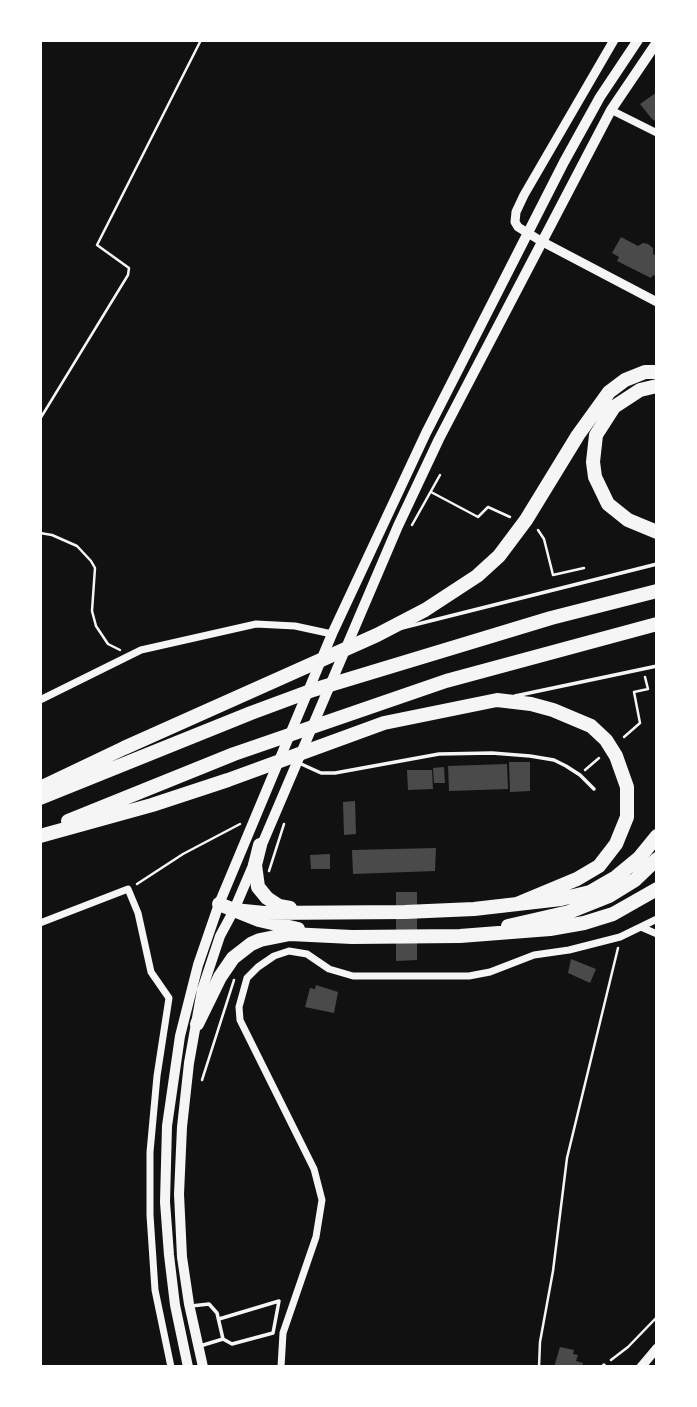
<!DOCTYPE html>
<style>
body{margin:0}
#map{position:relative;width:697px;height:1407px;overflow:hidden;background:#111;font-family:Manrope,sans-serif}
canvas{display:block}
.frame{position:absolute;inset:0;border:42px solid #fff;pointer-events:none}
</style>
<div id="map">
<canvas width="697" height="1407"></canvas>
<div class="frame"></div>
</div>
<script>
const context = document.querySelector('canvas').getContext('2d');
context.lineJoin = 'round';
function fillPath(path, color) { context.fillStyle = color; context.fill(path, 'evenodd'); }
const poly = rows => new Path2D(rows.map(r => 'M' + r).join(''));
function trace(path, color, width, dash) { context.strokeStyle = color; context.lineWidth = width; context.lineCap = dash ? 'butt' : 'round'; context.setLineDash(dash || []); context.stroke(path); }
const building = poly([
 [657,92,657,122,652,119,640,104],
 [621,237,638,246,643,243,648,244,653,248,653,254,657,256,657,277,653,275,651,278,617,261,619,257,612,253],
 [509,762,530,762,530,791,510,792],
 [507,764,508,789,449,791,448,766],
 [444,767,445,783,434,783,433,768],
 [407,770,432,770,433,789,408,790],
 [355,801,356,834,344,835,343,802],
 [436,848,435,871,353,874,352,850],
 [330,854,330,869,311,869,310,855],
 [396,892,417,892,417,960,396,961],
 [571,959,596,969,590,983,568,973],
 [316,985,338,992,334,1013,305,1007,310,988,315,989],
 [560,1347,574,1350,573,1354,578,1355,576,1361,583,1363,582,1367,554,1367]
]);
const path = poly([
 [40,419,128,275,129,268,97,245,201,40],
 [431,492,478,517,488,507,510,517],
 [412,525,440,475],
 [538,530,544,539,553,575,584,568],
 [40,533,52,535,77,546,91,561,95,568,92,611,96,626,108,644,120,650],
 [624,737,640,723,634,692,648,689,645,677],
 [585,770,599,758],
 [269,871,284,824],
 [137,884,183,854,240,824],
 [202,1080,234,980],
 [611,1360,628,1347,657,1317],
 [539,1367,540,1342,553,1271,567,1158,618,948]
]);
const service = poly([
 [402,628,657,564],
 [515,696,657,666],
 [299,763,321,773,335,773,439,754,492,753,530,756,554,760,566,766,580,775,594,789],
 [191,1306,209,1304,217,1313,223,1339],
 [200,1346,223,1339,232,1344,273,1333,279,1301,219,1319],
 [602,1367,604,1365]
]);
const minor = poly([
 [611,110,657,133],
 [40,700,141,650,256,624,295,626,332,634],
 [40,923,128,889,138,913,151,972,169,998,157,1076,150,1152,150,1215,155,1290,171,1367],
 [641,927,657,934],
 [281,1367,283,1333,316,1237,322,1200,314,1169,240,1020,239,1007,247,978,258,967,274,956,289,951,307,954,329,969,353,976,469,976,490,972,534,955,569,950,620,937,657,919]
]);
const tertiary = poly([
 [614,40,524,195,516,212,515,222,518,227,541,241,657,302],
 [641,1367,657,1348]
]);
const primary = poly([
 [188,1367,175,1305,169,1255,165,1202,167,1126,180,1036,198,965,219,904,332,634,426,433,564,162,600,97,638,40],
 [203,1367,189,1304,182,1257,179,1194,182,1127,189,1063,202,990,220,936,234,910,398,526,439,439,611,110,657,42]
]);
const motorway = poly([
 [657,386,640,390,614,407,596,435,593,462,595,477,608,504,628,520,657,532],
 [40,788,124,748,377,635,425,610,477,576,499,556,526,520,578,435,609,392,625,380,645,372,657,372],
 [40,798,251,713,313,690,551,618,657,591],
 [68,821,234,754,446,681,657,624],
 [40,836,152,805,228,780,384,723,497,700,531,704,553,710,591,726,606,740,616,756,627,787,627,817,616,844,599,866,577,879,517,904],
 [260,845,255,865,258,887,267,898,279,906,290,908],
 [219,904,259,920,298,929],
 [234,910,264,913,405,912,474,909,561,899,590,892,616,877,639,858,657,836],
 [508,926,569,912,609,896,635,880,657,859],
 [197,1024,220,977,233,958,251,944,260,940,290,934,352,937,460,936,550,929,584,923,613,914,657,889]
]);
fillPath(building, '#4a4a4a');
trace(path, '#f5f5f5', 2.5);
trace(service, '#f5f5f5', 3.5);
trace(minor, '#f5f5f5', 7);
trace(tertiary, '#f5f5f5', 9);
trace(primary, '#f5f5f5', 10);
trace(motorway, '#f5f5f5', 14);
</script>
